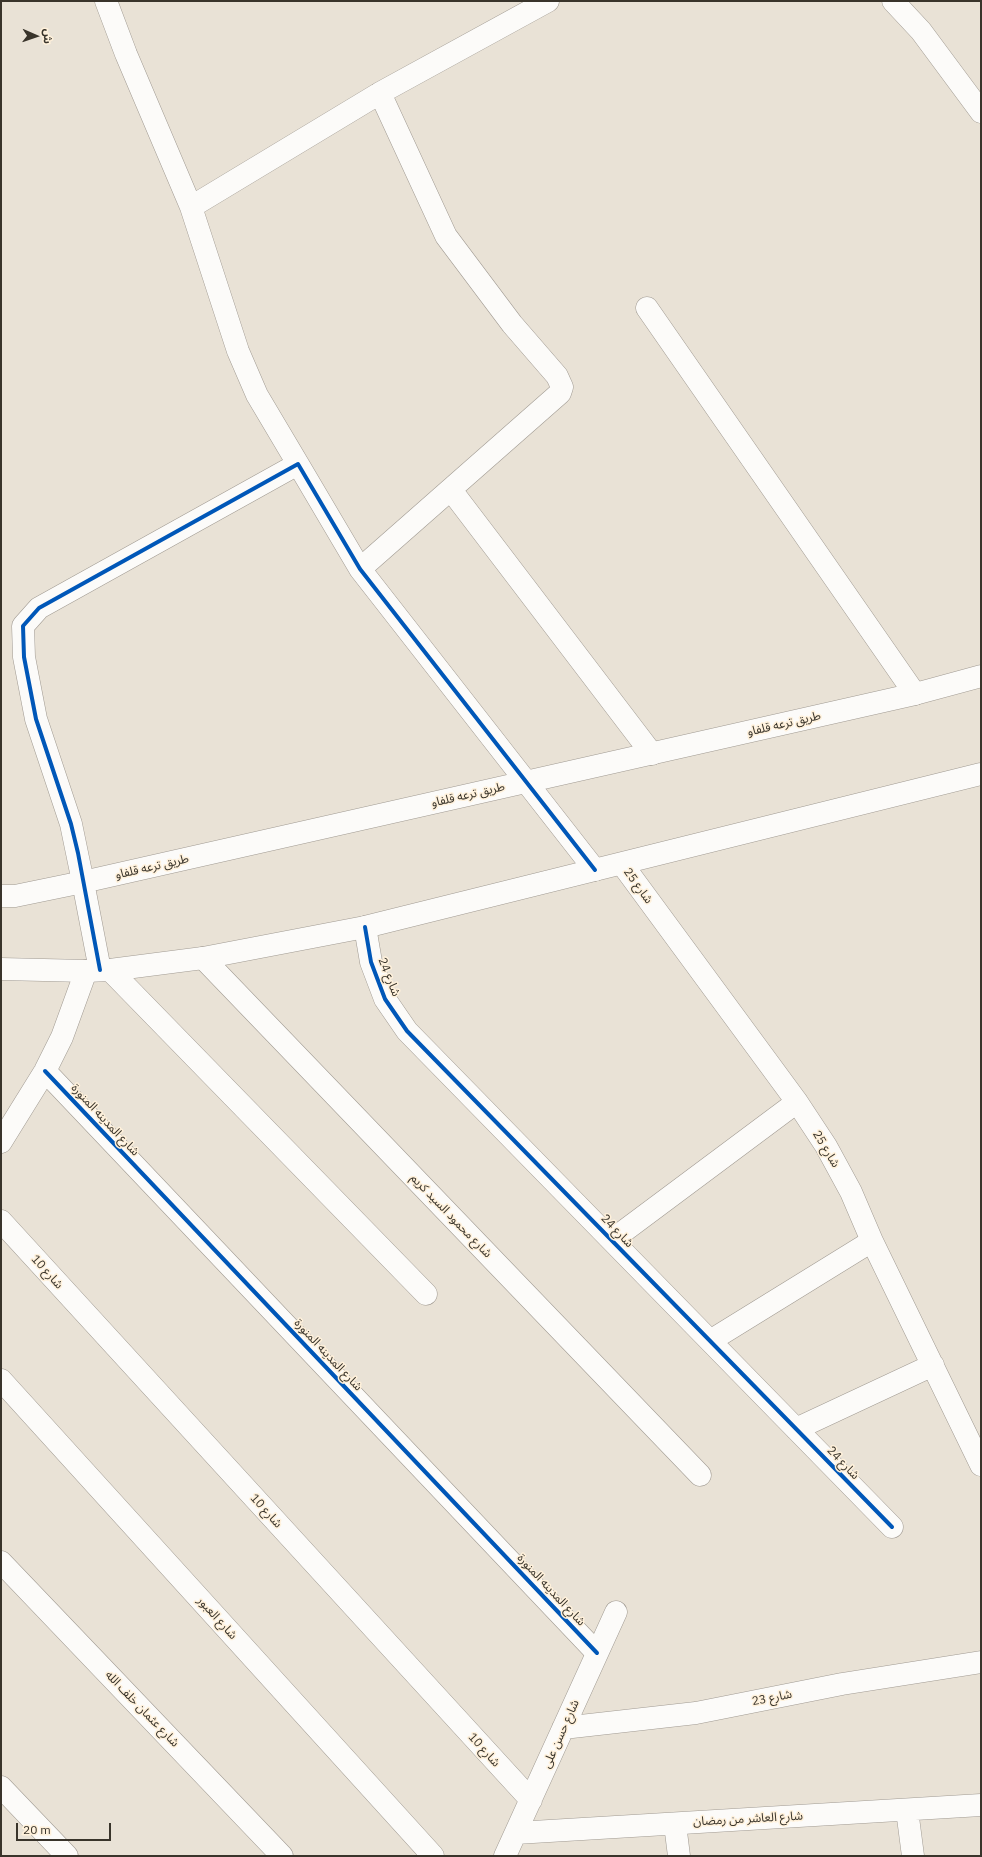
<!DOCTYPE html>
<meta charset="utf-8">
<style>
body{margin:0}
#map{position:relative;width:982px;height:1857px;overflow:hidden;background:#e9e2d6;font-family:"IBM Plex Sans","Noto Sans Arabic",sans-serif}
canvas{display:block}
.frame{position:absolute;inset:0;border:2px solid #39342b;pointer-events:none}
.north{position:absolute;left:16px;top:16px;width:40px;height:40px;-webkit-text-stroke:3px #fff1db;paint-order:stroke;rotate:92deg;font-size:11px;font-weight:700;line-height:16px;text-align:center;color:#39342b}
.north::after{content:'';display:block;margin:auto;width:14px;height:18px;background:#39342b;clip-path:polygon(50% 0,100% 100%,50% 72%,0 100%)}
.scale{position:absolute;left:16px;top:1823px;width:95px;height:18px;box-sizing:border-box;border:2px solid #39342b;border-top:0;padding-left:5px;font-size:12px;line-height:14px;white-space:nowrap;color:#39342b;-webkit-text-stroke:3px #fff1db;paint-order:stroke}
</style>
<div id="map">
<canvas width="982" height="1857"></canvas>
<div class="frame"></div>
<div class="north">ش</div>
<div class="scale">20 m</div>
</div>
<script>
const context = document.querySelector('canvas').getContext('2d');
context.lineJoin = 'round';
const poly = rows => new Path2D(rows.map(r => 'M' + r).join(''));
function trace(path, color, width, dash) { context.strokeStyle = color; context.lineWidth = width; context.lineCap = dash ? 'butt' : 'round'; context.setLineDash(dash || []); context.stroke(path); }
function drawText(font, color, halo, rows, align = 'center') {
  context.font = font + ' "IBM Plex Sans","Noto Sans Arabic",sans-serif'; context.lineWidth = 3; context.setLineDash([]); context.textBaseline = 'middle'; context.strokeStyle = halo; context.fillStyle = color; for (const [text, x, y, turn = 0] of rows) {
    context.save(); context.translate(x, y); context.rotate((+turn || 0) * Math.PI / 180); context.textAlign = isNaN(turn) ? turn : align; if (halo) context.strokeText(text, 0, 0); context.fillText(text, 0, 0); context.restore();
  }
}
const minor = poly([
 [106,1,126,54,191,207,238,351,257,395,298,464],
 [893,1,921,31,981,112],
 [191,207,380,93,548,1],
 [647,308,915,694],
 [451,490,652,754],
 [360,569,560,393,562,387,557,376,512,324,446,236,380,93],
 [622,864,797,1102,826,1146,851,1192,872,1241,981,1465],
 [83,882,71,824,36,719,24,657,23,626,39,608,298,464,360,569,595,870],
 [365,927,371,962,385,999,407,1031,892,1527],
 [203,958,700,1475],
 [110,970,426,1294],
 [45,1071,597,1653],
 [1,1142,45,1071,62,1037,86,971],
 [1,1221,531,1800],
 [612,1240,797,1102],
 [710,1341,872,1241],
 [1,1380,433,1856],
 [796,1429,933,1365],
 [1,1562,282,1856],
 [563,1728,696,1713,842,1684,981,1662],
 [1,1787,67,1856],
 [907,1810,913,1856],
 [675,1824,679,1856],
 [516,1833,981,1805],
 [505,1856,616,1612]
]);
const tertiary = poly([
 [83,882,100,970],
 [1,896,15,896,83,882,915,694,981,676],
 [1,969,86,971,110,970,203,958,365,927,981,774]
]);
const cycleway = poly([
 [365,927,371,962,385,999,407,1031,892,1527],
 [100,970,78,853,71,824,36,719,24,657,23,626,39,608,298,464,360,569,595,870],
 [45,1071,597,1653]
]);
const streetNames = [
 ["طريق ترعه قلفاو",784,724,-13],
 ["طريق ترعه قلفاو",468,795,-13],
 ["طريق ترعه قلفاو",152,867,-13],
 ["شارع 25",638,886,54],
 ["شارع 24",389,977,68],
 ["شارع المدينه المنورة",105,1120,47],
 ["شارع 25",826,1149,59],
 ["شارع محمود السيد كريم",451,1216,46],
 ["شارع 24",617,1231,46],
 ["شارع 10",47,1272,48],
 ["شارع المدينه المنورة",328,1355,47],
 ["شارع 24",843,1463,46],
 ["شارع 10",266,1511,48],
 ["شارع المدينه المنورة",551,1590,47],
 ["شارع العبور",217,1618,48],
 ["شارع 23",772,1698,-11],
 ["شارع عثمان خلف الله",142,1709,46],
 ["شارع حسن على",561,1734,-66],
 ["شارع 10",484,1750,48],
 ["شارع العاشر من رمضان",748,1819,-3]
];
trace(minor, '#a09a92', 23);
trace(tertiary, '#a09a92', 23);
trace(minor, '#fcfbf9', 22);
trace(tertiary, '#fcfbf9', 22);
trace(cycleway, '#0057b8', 4);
drawText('12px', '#39342b', '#fff1db', streetNames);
</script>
